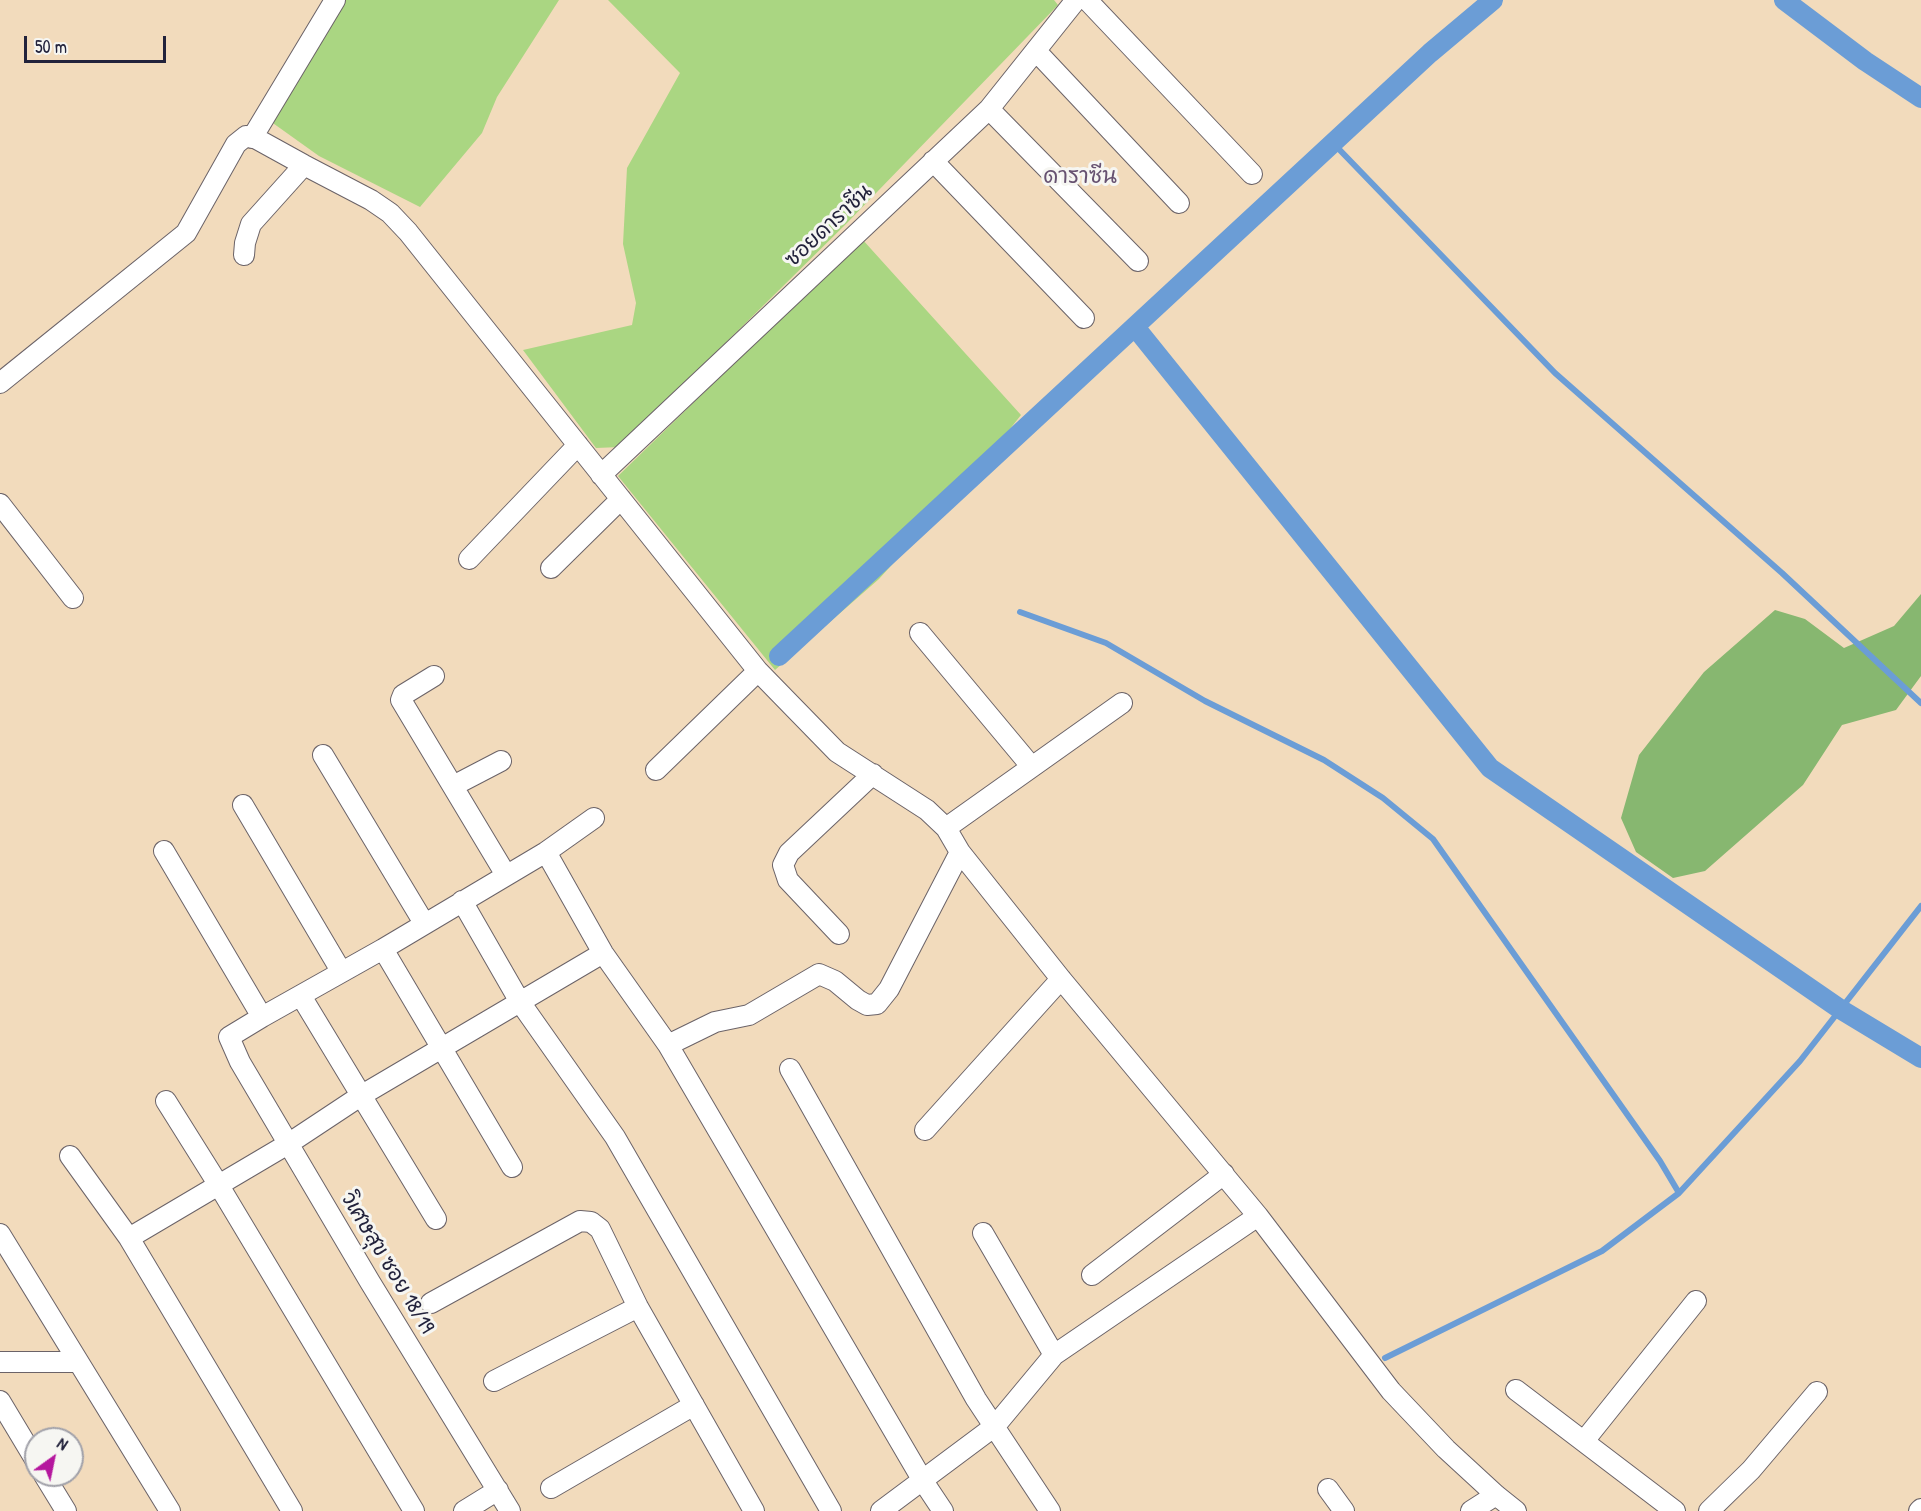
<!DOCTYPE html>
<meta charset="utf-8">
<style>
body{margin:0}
#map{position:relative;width:1921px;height:1511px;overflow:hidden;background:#f2dbbc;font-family:"Patrick Hand",sans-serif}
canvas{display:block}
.north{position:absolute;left:24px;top:1427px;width:60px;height:60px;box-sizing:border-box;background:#f6f6f2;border:2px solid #a1a1a9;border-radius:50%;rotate:33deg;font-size:16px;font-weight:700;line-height:24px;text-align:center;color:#22223b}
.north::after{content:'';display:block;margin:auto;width:21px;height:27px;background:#b5179e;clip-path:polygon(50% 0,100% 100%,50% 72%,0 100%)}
.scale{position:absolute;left:24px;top:36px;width:142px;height:27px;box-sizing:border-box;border:3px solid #22223b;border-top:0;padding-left:8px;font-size:18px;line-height:21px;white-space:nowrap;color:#22223b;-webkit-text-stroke:4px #f6f6f2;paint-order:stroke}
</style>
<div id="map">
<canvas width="1921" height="1511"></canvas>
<div class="north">N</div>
<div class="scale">50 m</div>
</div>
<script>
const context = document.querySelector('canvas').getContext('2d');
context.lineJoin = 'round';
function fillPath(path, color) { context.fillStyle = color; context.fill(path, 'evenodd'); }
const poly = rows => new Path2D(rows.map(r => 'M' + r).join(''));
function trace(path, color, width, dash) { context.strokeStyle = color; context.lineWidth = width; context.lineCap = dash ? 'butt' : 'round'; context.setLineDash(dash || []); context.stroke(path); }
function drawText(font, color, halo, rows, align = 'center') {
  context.font = font + ' "Patrick Hand","Playpen Sans Thai",sans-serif'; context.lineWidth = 6; context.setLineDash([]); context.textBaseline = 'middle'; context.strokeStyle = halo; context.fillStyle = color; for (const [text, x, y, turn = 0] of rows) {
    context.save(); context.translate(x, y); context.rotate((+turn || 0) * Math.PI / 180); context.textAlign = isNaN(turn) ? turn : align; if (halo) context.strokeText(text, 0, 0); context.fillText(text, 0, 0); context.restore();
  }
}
const green = poly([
 [342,0,559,0,497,97,482,133,420,207,319,156,270,121],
 [608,0,1054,0,1058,5,847,223,620,447,596,448,523,350,632,325,636,303,623,244,627,168,680,73],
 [862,239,1021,415,975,473,879,579,775,670,618,476]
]);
const forest = poly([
 [1921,594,1921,676,1896,710,1842,725,1803,785,1705,871,1673,878,1636,852,1621,818,1639,755,1704,672,1775,610,1805,619,1844,648,1894,626]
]);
const stream = poly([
 [1333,143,1555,373,1782,573,1921,703],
 [1020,612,1106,643,1205,701,1324,760,1383,798,1433,839,1660,1161,1679,1193],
 [1385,1358,1602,1251,1679,1193,1800,1061,1921,906]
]);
const canal = poly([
 [1784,0,1865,61,1921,98],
 [1135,327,1490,768,1840,1009,1921,1058],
 [779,656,1430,53,1493,0]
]);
const minor = poly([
 [1087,0,1252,174],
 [1036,51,1179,203],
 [989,109,1138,261],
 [252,138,335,0],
 [933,161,1084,318],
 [244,255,245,243,251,224,304,165],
 [0,383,186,233,236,144,246,136,255,138,304,165,371,200,390,213,408,232,758,671,837,752,927,810,946,828,960,852,1061,979,1258,1216,1391,1391,1446,1449,1496,1495,1516,1511],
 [601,475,989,109,1076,0],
 [0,504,73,598],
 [469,559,578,445],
 [551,568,621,499],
 [920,633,1031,766],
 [434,676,403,695,401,700,506,875],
 [323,755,424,923],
 [656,770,758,671],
 [453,786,501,761],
 [243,805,341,971],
 [946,828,1122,703],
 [164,851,262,1017],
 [546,852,594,818],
 [462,901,520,1002,615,1137,831,1511],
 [839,934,788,880,783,865,789,853,873,774],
 [383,949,512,1167],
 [301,996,436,1219],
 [668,1045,715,1022,749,1015,819,974,835,981,858,1000,867,1005,877,1004,889,989,960,852],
 [790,1069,976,1399,1050,1511],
 [166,1101,218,1184,414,1511],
 [925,1130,1061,979],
 [70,1156,129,1238,292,1511],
 [983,1233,1054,1355],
 [0,1234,170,1511],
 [129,1238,288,1144,362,1095,603,953],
 [1092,1275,1224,1174],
 [431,1303,580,1221,591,1222,600,1229,638,1307,754,1511],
 [0,1362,78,1362],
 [494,1381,638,1307],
 [1516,1390,1675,1511],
 [0,1401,36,1461],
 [1584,1441,1696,1301],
 [44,1475,66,1511],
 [551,1488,694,1405],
 [1328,1489,1344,1511],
 [464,1511,498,1490],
 [510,1511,370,1282,240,1062,229,1037,262,1017,383,949,546,852,603,953,668,1045,923,1481,943,1511],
 [881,1511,995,1426,1054,1355,1258,1216],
 [1471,1511,1496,1495],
 [1709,1511,1751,1470,1817,1392],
 [1919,1511,1921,1509]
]);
const streetNames = [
 ["ซอยดาราซีน",829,226,-43],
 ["วิเศษสุข ซอย 18/19",387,1263,59]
];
const neighbourhoodNames = [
 ["ดาราซีน",1080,177]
];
fillPath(green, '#aad682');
fillPath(forest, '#87b770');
trace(stream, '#6b9dd6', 6);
trace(canal, '#6b9dd6', 20);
trace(minor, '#6b6368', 22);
trace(minor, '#fff', 20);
drawText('21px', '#22223b', '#f6f6f2', streetNames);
drawText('22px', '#675271', '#f6f6f2', neighbourhoodNames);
</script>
